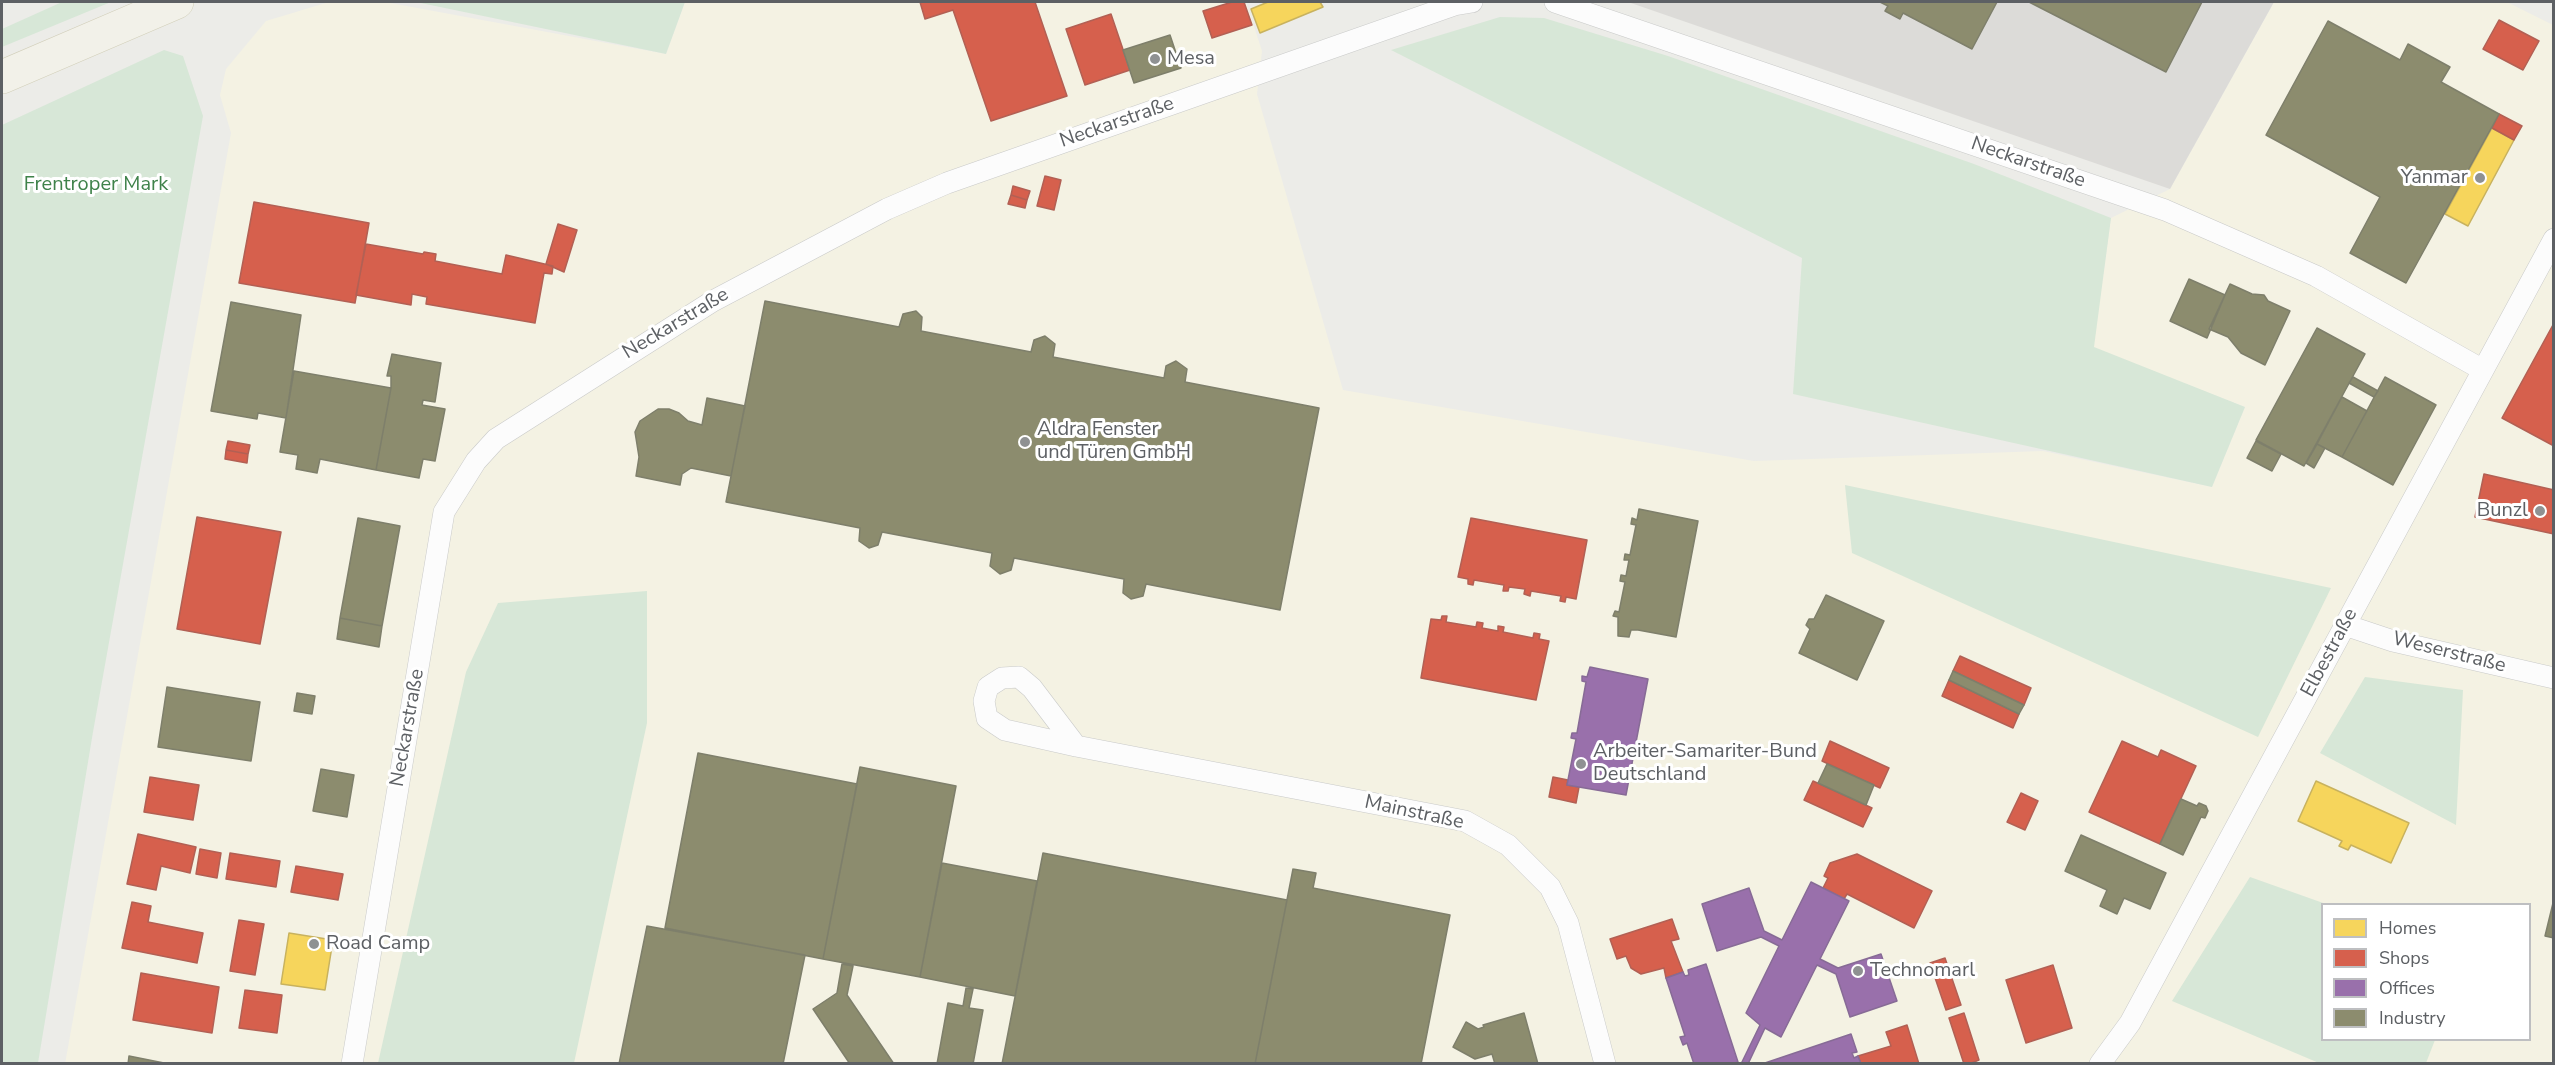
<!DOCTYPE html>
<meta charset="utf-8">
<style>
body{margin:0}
#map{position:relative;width:2555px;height:1065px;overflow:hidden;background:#ecece8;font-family:"Nunito Sans",sans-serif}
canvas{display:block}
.frame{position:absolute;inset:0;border:3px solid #5d6064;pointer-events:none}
.legend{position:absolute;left:2321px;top:903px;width:210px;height:138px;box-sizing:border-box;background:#fff;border:2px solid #bebfc1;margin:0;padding:8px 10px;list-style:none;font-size:18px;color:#5d6064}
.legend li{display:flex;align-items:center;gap:12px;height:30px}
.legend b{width:30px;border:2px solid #bebfc1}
</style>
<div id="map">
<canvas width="2555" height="1065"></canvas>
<div class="frame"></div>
<ul class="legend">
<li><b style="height:16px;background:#f6d55c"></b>Homes</li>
<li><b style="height:16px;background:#d6604d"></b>Shops</li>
<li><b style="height:16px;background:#9970ab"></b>Offices</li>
<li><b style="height:16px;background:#8c8c6e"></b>Industry</li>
</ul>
</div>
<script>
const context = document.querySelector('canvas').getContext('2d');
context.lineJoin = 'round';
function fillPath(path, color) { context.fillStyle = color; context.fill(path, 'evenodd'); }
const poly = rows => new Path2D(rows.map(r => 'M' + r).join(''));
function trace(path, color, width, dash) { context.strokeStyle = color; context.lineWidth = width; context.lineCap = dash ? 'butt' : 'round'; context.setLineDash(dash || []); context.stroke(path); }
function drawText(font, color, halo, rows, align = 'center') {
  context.font = font + ' "Nunito Sans",sans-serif'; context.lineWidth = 6; context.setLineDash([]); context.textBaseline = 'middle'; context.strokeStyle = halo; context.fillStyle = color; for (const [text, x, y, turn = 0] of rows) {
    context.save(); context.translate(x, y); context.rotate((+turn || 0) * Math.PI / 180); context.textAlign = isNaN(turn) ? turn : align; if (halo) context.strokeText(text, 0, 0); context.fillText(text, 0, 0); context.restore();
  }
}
const commercial = poly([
 [329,2,385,2,666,54,685,2,1246,2,1262,51,1257,94,1343,390,1754,461,2043,451,2212,487,2245,407,2093,348,2111,218,2170,189,2274,2,2507,2,2553,25,2553,1063,65,1064,231,133,220,95,226,69,266,21],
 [2322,904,2530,904,2530,1040,2322,1040]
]);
const industrial = poly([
 [1628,2,2274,2,2170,189]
]);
const green = poly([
 [62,2,111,2,2,47,2,29],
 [416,2,685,2,666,54],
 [1500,17,1544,18,1668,56,1974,164,2111,218,2094,347,2245,407,2212,487,1793,394,1802,258,1391,50],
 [164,50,183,56,203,116,93,732,38,1063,2,1063,2,125],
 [1845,485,2331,588,2258,737,1852,553],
 [647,591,647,723,574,1063,378,1063,466,672,498,603],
 [2365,677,2463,690,2456,825,2320,753],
 [2250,877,2326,904,2322,904,2322,1040,2435,1040,2426,1063,2319,1063,2172,1001]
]);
const homes = poly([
 [1268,2,1320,2,1323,7,1260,33,1251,9,1268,2],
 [2492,128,2514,140,2468,226,2445,214,2492,128],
 [2316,781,2409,823,2391,863,2351,845,2348,850,2339,846,2342,841,2298,821,2316,781],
 [289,933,333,940,325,990,281,984,289,933]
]);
const shops = poly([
 [920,2,1035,2,1067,96,991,121,953,10,925,19,920,2],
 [1232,2,1244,2,1252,25,1212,38,1203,11,1232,2],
 [1111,14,1130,70,1085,85,1066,29,1111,14],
 [2499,20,2539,41,2523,70,2483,49,2499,20],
 [2499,114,2522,126,2514,140,2492,128,2499,114],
 [1045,176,1061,180,1054,210,1037,206,1045,176],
 [1013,186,1030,191,1027,200,1011,195,1013,186],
 [1011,195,1027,200,1025,208,1008,204,1011,195],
 [254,202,369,223,355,303,239,283,254,202],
 [558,224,577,230,564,272,546,264,558,224],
 [366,244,423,254,424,252,436,254,435,261,502,274,506,255,553,266,552,274,544,273,535,323,426,304,427,297,412,294,411,305,356,295,366,244],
 [2554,323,2554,446,2502,418,2554,323],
 [228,441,250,445,248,454,226,450,228,441],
 [226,450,248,454,247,463,225,459,226,450],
 [2484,474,2554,490,2554,534,2475,517,2484,474],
 [197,517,281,532,260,644,177,629,197,517],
 [1471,518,1587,540,1576,599,1566,597,1565,602,1560,601,1561,596,1531,591,1530,596,1524,594,1525,589,1509,587,1508,591,1503,591,1504,585,1474,580,1473,585,1468,584,1468,579,1458,577,1471,518],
 [1442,616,1447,616,1446,622,1476,627,1477,622,1483,623,1482,628,1498,631,1498,626,1504,627,1503,632,1533,638,1534,633,1540,634,1539,639,1549,641,1536,700,1421,678,1431,619,1441,620,1442,616],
 [1960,656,2031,688,2024,705,1953,671,1960,656],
 [1949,680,2019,714,2013,728,1942,696,1949,680],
 [1830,741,1889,768,1880,788,1822,761,1830,741],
 [2122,741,2158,757,2161,750,2196,766,2160,844,2089,812,2122,741],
 [150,777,199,785,193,820,144,812,150,777],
 [1553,777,1568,780,1567,785,1579,787,1576,803,1549,797,1553,777],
 [1813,781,1872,808,1863,827,1804,800,1813,781],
 [2021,793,2038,801,2025,830,2007,822,2021,793],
 [138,834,196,847,190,873,161,866,156,890,127,884,138,834],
 [200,849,221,853,217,878,196,874,200,849],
 [230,853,280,861,276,887,226,879,230,853],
 [1857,854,1932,891,1914,928,1847,894,1844,899,1823,888,1828,878,1824,876,1830,863,1857,854],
 [296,866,343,874,338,900,291,892,296,866],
 [132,902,151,906,148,922,203,933,197,963,122,948,132,902],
 [1672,919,1679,939,1671,941,1683,972,1666,978,1664,968,1641,974,1631,968,1626,956,1617,959,1610,939,1672,919],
 [239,920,264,924,255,975,230,971,239,920],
 [1945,958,1961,1005,1946,1010,1930,963,1945,958],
 [2053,965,2072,1028,2026,1043,2006,980,2053,965],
 [141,973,219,987,212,1033,133,1020,141,973],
 [245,990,282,995,277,1033,239,1028,245,990],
 [1964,1013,1979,1060,1969,1064,1964,1064,1949,1018,1964,1013],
 [1907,1025,1919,1064,1861,1064,1858,1056,1891,1046,1886,1032,1907,1025]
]);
const offices = poly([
 [1590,667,1648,679,1626,795,1567,785,1576,739,1571,738,1572,733,1577,733,1586,682,1582,681,1582,676,1587,677,1590,667],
 [1811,882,1849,901,1820,959,1838,968,1881,954,1897,1001,1850,1017,1836,974,1817,965,1781,1037,1765,1028,1748,1064,1741,1064,1760,1025,1746,1013,1779,946,1761,937,1717,951,1702,904,1749,888,1764,931,1782,940,1811,882],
 [1706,964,1738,1062,1732,1064,1694,1064,1687,1043,1683,1045,1680,1037,1685,1036,1666,978,1683,972,1685,976,1689,975,1688,970,1706,964],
 [1851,1034,1857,1052,1852,1053,1854,1058,1858,1056,1861,1064,1762,1064,1851,1034]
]);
const industry = poly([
 [1880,2,1997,2,1972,49,1903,13,1900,19,1885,11,1888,6,1880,2],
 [2029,2,2202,2,2166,72,2029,2],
 [2328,21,2400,60,2408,44,2450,67,2441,82,2499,114,2406,283,2350,253,2380,197,2266,135,2328,21],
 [1170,35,1181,68,1134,83,1123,50,1170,35],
 [2189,279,2225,295,2207,338,2170,321,2189,279],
 [2230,284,2252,294,2264,295,2268,301,2290,311,2265,365,2241,353,2228,337,2209,329,2230,284],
 [765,301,899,327,903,314,916,311,922,317,921,331,1031,352,1034,340,1045,336,1055,344,1053,357,1164,378,1166,366,1176,361,1187,369,1185,382,1319,408,1280,610,1146,584,1143,596,1131,599,1123,593,1124,579,1014,558,1011,570,1000,574,990,566,992,553,882,532,878,545,869,548,859,541,860,528,726,502,765,301],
 [231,302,301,315,286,418,258,413,257,419,211,411,231,302],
 [2317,328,2365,354,2304,466,2256,440,2317,328],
 [392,354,441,363,435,402,423,400,422,405,445,409,435,461,423,459,419,478,376,470,391,388,391,376,387,376,392,354],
 [294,371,391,388,376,470,320,459,317,473,296,469,298,455,280,452,294,371],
 [2353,377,2378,391,2374,397,2349,383,2353,377],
 [2385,377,2436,405,2393,485,2342,457,2385,377],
 [2342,397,2367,411,2342,457,2317,444,2342,397],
 [707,398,745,406,731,476,691,468,682,474,680,485,636,476,639,457,635,432,640,421,658,409,669,409,679,413,688,421,702,425,707,398],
 [2256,441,2281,454,2272,471,2247,458,2256,441],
 [2317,444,2325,448,2314,468,2306,463,2317,444],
 [1639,509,1698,521,1676,637,1638,630,1631,630,1629,637,1618,636,1618,617,1613,616,1615,611,1619,612,1625,582,1620,581,1621,575,1626,576,1629,560,1624,560,1625,554,1630,555,1636,525,1631,524,1632,518,1637,520,1639,509],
 [358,518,400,526,382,626,340,618,358,518],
 [1826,595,1884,621,1857,680,1799,653,1810,629,1806,625,1809,619,1814,619,1826,595],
 [340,618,382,626,379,647,337,639,340,618],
 [1953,671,2024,705,2019,714,1949,680,1953,671],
 [167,687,260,702,251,761,158,747,167,687],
 [297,693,315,696,312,714,294,711,297,693],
 [698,753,857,784,823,959,665,928,698,753],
 [1827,764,1874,785,1866,805,1818,783,1827,764],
 [860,767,956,786,920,977,823,959,860,767],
 [321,769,354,775,347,817,313,811,321,769],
 [2181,799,2197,806,2199,803,2206,806,2208,811,2205,818,2201,817,2183,855,2160,844,2181,799],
 [2081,835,2166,873,2150,909,2124,898,2117,914,2100,906,2107,890,2065,871,2081,835],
 [1043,853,1287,900,1255,1064,1002,1064,1043,853],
 [942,863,1037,881,1015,996,920,977,942,863],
 [1293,869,1316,873,1313,888,1450,915,1421,1064,1255,1064,1293,869],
 [2554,899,2554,938,2545,936,2554,899],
 [647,926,805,955,783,1064,619,1064,647,926],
 [842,964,853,966,847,995,894,1064,850,1064,813,1009,837,993,842,964],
 [966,988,973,989,969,1008,983,1010,973,1064,937,1064,948,1003,963,1006,966,988],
 [1524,1013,1538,1064,1495,1064,1492,1054,1475,1059,1453,1047,1466,1022,1478,1029,1484,1027,1483,1025,1524,1013],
 [129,1056,169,1064,128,1064,129,1056]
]);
const street = poly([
 [1555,2,2165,210,2316,276,2483,370],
 [2345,625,2393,641,2554,678],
 [1076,746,1032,688,1019,677,1002,678,988,687,984,701,987,718,1005,730,1076,746,1465,821,1508,845,1550,887,1568,923,1605,1064],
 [352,1064,444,512,476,461,496,439,713,301,887,209,947,183,1454,5,1472,2],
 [2100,1064,2130,1023,2554,239]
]);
const primary = poly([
 [2,77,177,2]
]);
const markers = [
 [1155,59,6,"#8f9192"],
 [2480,178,6,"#8f9192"],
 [1025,442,6,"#8f9192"],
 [2540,511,6,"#8f9192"],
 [1581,764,6,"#8f9192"],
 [314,944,6,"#8f9192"],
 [1858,971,6,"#8f9192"]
];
const poiNames = [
 ["Mesa",1167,59],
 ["Yanmar",2468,178,"right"],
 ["Aldra Fenster",1037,430],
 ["und Türen GmbH",1037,453],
 ["Bunzl",2528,511,"right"],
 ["Arbeiter-Samariter-Bund",1593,752],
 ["Deutschland",1593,775],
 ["Road Camp",326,944],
 ["Technomarl",1870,971]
];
const streetNames = [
 ["Neckarstraße",1117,123,-19],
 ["Neckarstraße",2028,163,19],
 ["Neckarstraße",676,324,-31],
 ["Elbestraße",2330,653,-62],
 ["Weserstraße",2449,653,14],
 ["Neckarstraße",408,728,-80],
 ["Mainstraße",1414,813,12]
];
const parkNames = [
 ["Frentroper Mark",96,185]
];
fillPath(commercial, '#f4f2e3');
fillPath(industrial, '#dcdbd8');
fillPath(green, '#d7e7d7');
fillPath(homes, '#f6d55c');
trace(homes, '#c8b25e', 1.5);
fillPath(shops, '#d6604d');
trace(shops, '#b26054', 1.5);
fillPath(offices, '#9970ab');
trace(offices, '#876b96', 1.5);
fillPath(industry, '#8c8c6e');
trace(industry, '#7e7f6b', 1.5);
trace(street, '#c9cac9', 22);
trace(primary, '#d1ceb9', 34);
trace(street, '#fcfcfc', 21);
trace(primary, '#f2f1e9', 33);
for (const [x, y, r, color] of markers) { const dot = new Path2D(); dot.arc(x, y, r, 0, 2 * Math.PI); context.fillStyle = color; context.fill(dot); trace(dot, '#fff', 2); }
drawText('20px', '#5d6064', '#fff', poiNames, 'left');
drawText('20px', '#5d6064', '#fff', streetNames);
drawText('20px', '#3f824a', '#fff', parkNames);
</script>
